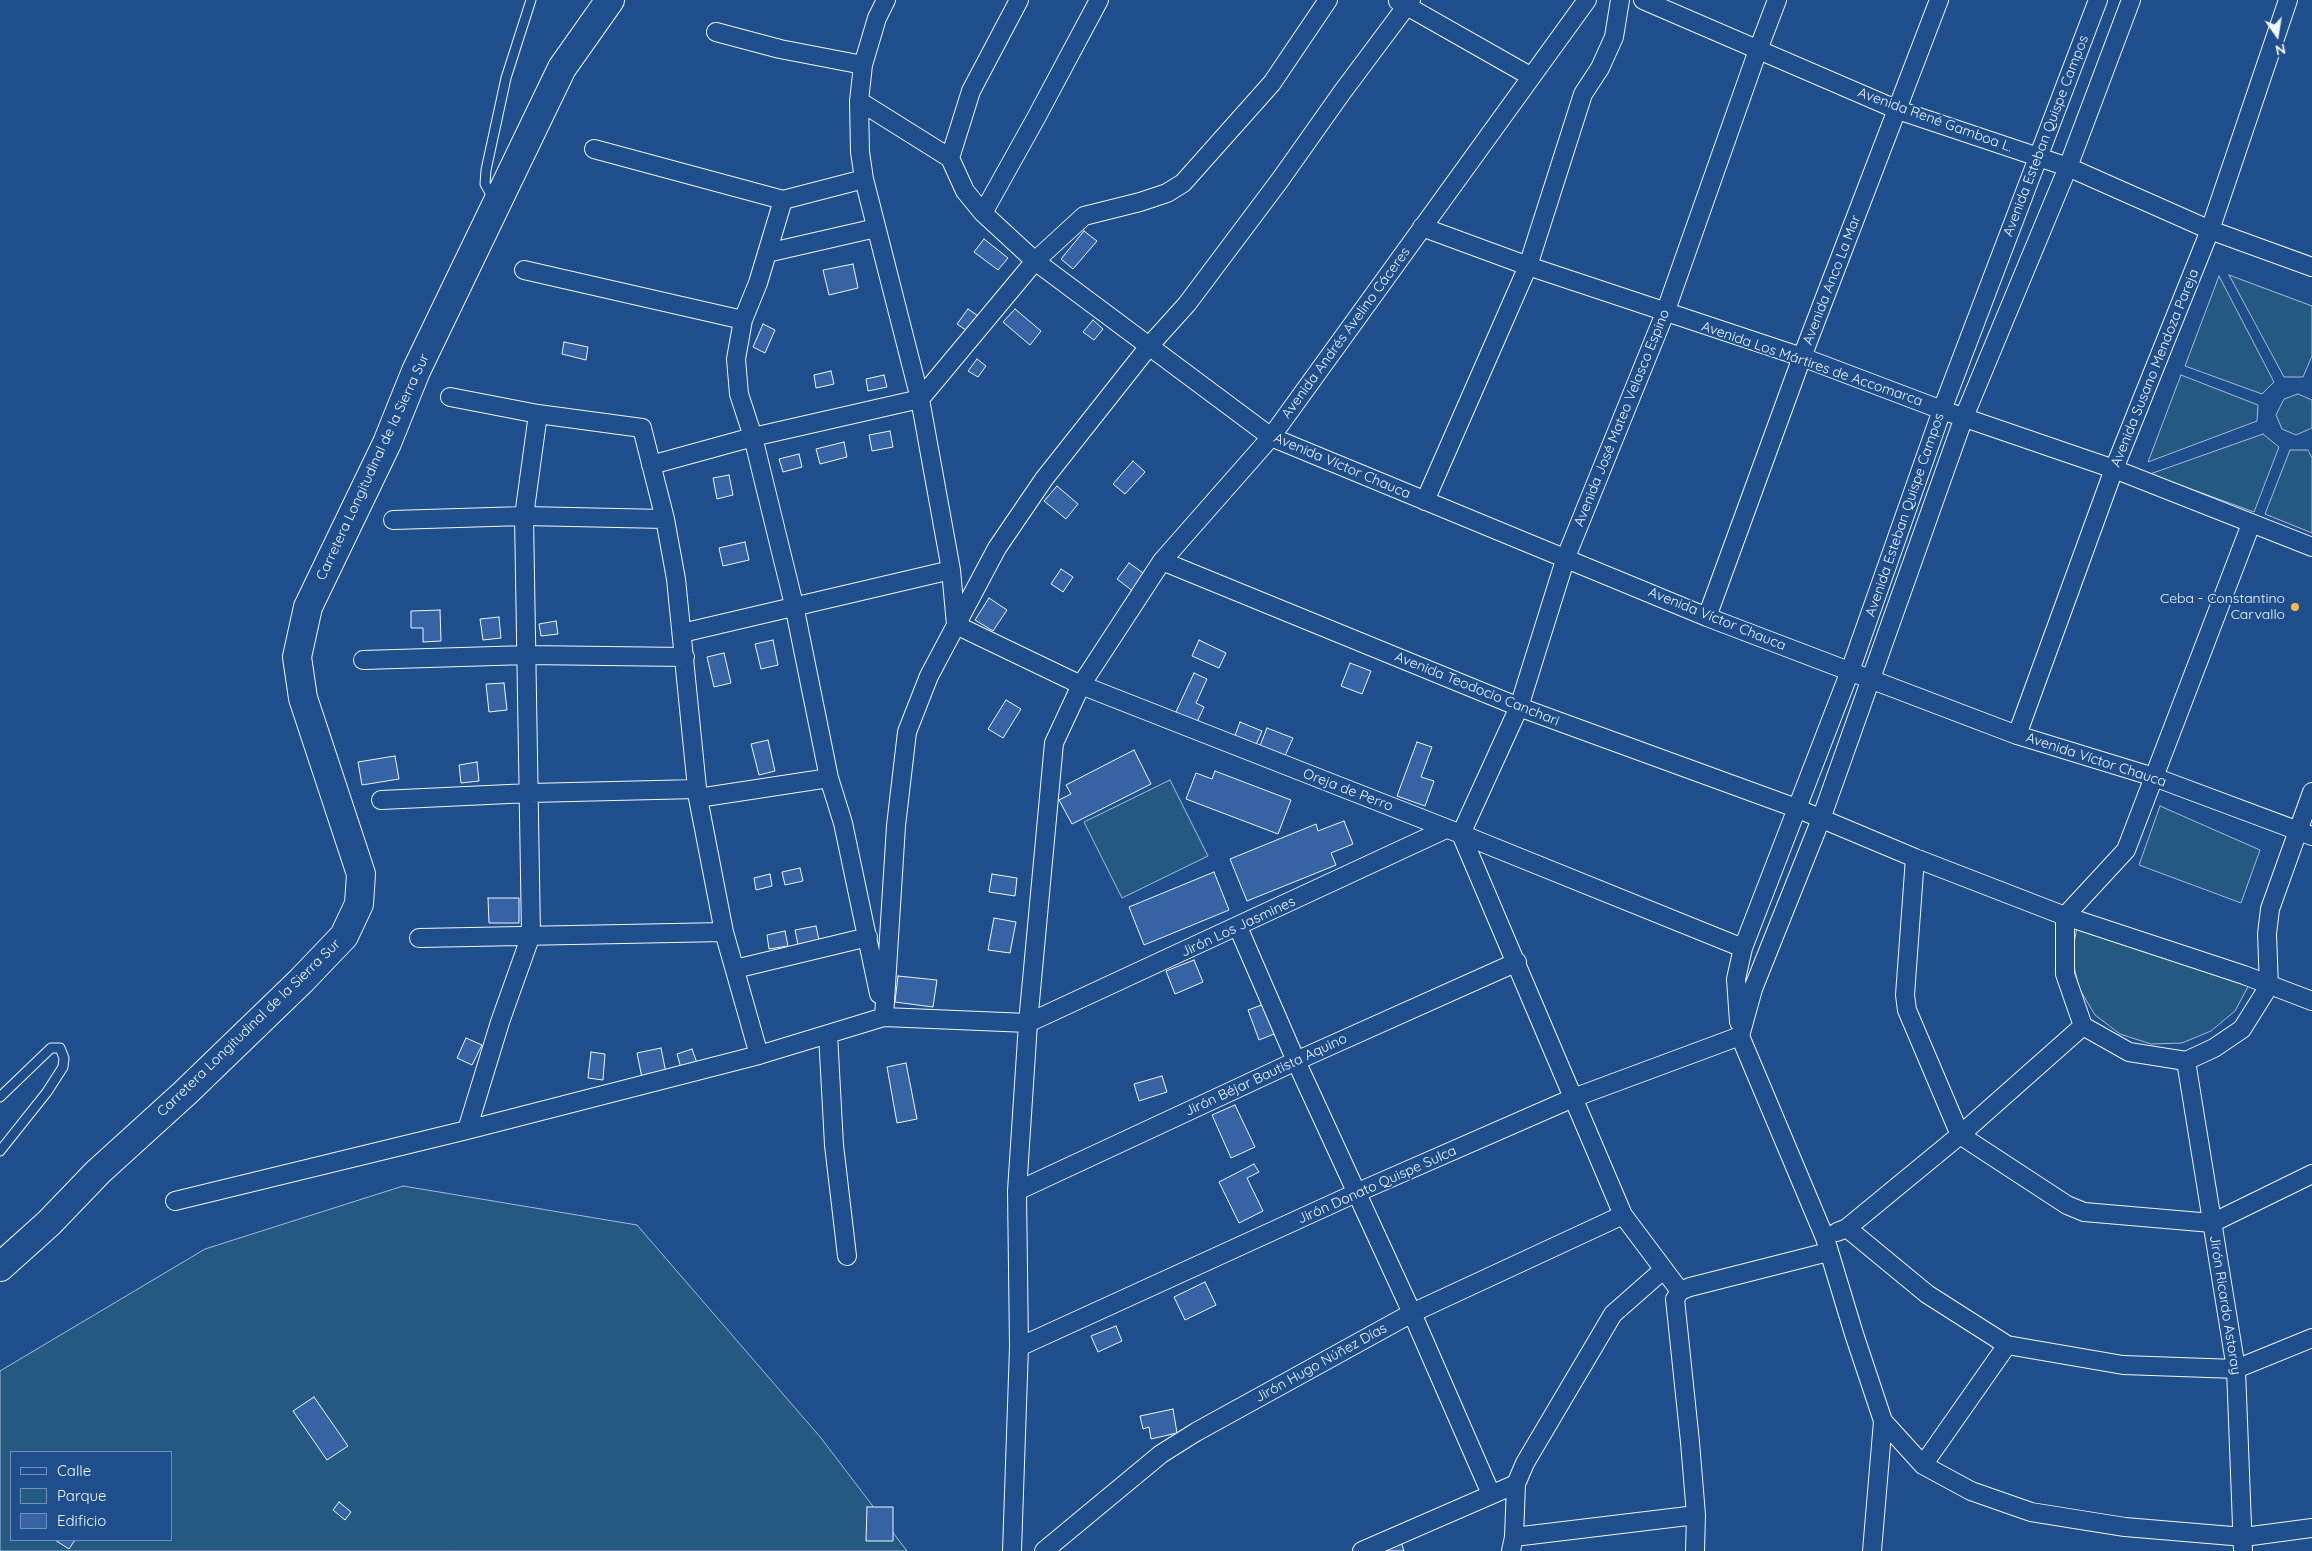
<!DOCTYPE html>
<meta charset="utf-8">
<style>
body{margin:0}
#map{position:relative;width:2312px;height:1551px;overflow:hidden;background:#1f4e8c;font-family:Quicksand,sans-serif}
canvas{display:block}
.legend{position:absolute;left:10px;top:1451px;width:162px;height:90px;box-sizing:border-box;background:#1f4e8c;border:1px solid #7391ba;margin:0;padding:6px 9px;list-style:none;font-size:15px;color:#f2f6ff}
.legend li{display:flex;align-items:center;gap:10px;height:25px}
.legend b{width:25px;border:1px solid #7391ba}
.north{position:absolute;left:2252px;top:10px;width:50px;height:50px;-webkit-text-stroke:4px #1f4e8c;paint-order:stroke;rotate:167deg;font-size:14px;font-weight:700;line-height:20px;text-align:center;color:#f2f6ff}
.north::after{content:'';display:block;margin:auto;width:18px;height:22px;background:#f2f6ff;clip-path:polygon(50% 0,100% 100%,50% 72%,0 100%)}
</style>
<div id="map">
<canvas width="2312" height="1551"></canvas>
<ul class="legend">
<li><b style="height:6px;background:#1f4e8c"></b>Calle</li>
<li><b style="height:14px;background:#245a82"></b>Parque</li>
<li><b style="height:14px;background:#3563a3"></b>Edificio</li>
</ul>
<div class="north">N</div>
</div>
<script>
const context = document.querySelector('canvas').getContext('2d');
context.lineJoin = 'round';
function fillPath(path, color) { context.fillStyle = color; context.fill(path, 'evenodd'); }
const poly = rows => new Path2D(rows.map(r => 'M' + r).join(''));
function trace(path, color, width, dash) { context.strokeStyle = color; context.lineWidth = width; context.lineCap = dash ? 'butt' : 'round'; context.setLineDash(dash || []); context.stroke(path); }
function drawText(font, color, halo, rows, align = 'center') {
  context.font = font + ' Quicksand,sans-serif'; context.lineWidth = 4; context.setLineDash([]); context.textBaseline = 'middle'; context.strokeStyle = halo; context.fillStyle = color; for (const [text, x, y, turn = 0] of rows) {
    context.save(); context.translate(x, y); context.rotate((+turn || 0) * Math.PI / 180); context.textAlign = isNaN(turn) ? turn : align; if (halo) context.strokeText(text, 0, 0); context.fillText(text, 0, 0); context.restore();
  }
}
const green = poly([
 [2229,275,2312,306,2312,356,2303,377,2284,377,2229,275],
 [2219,276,2274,382,2262,394,2185,366,2219,276],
 [2181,375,2258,405,2257,421,2148,462,2181,375],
 [2298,394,2312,400,2312,428,2296,435,2282,429,2276,415,2284,399,2298,394],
 [2263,434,2279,447,2254,512,2150,474,2263,434],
 [2290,450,2308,450,2312,458,2312,533,2265,514,2290,450],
 [1170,780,1208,856,1122,898,1084,822,1170,780],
 [2160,806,2260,850,2241,903,2139,865,2160,806],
 [2077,926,2250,983,2235,1011,2211,1031,2182,1043,2151,1044,2120,1034,2095,1015,2079,988,2072,957,2077,926],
 [403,1186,637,1225,821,1438,907,1551,0,1551,0,1371,205,1249,403,1186],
 [11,1452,171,1452,171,1540,11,1540,11,1452]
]);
const building = poly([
 [1084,231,1097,241,1073,269,1061,259,1084,231],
 [984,239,1008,258,998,270,974,252,984,239],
 [853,264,858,288,829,295,823,270,853,264],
 [968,309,981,318,970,333,957,324,968,309],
 [1015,309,1041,331,1030,345,1003,322,1015,309],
 [1093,320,1103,329,1094,340,1083,332,1093,320],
 [763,324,775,330,765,353,753,347,763,324],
 [564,342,588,347,586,360,562,354,564,342],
 [977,359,986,366,978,377,968,371,977,359],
 [831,371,834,384,816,388,814,375,831,371],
 [884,375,887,387,868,391,866,379,884,375],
 [890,431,893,447,872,451,869,435,890,431],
 [844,442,847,457,820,464,816,449,844,442],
 [799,454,802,467,783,472,779,459,799,454],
 [1133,461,1145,472,1125,494,1113,484,1133,461],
 [729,475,733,495,717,499,713,478,729,475],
 [1057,486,1078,504,1066,519,1044,501,1057,486],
 [745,542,749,560,723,566,719,548,745,542],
 [1129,563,1146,575,1134,592,1117,579,1129,563],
 [1061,569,1073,577,1063,592,1051,584,1061,569],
 [989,598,1007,610,993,631,975,620,989,598],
 [440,610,441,641,423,642,423,628,411,628,411,611,440,610],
 [499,617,501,638,483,640,480,619,499,617],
 [556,621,558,634,541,636,539,624,556,621],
 [773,640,778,665,761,669,755,644,773,640],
 [1199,640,1226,653,1219,668,1192,656,1199,640],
 [724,653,731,683,714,687,707,657,724,653],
 [1350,663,1371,671,1362,694,1341,686,1350,663],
 [1194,673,1207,679,1196,703,1204,707,1196,724,1175,714,1194,673],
 [504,683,507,710,489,712,486,684,504,683],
 [1006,700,1021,709,1003,738,988,729,1006,700],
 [1240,722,1262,731,1255,747,1234,738,1240,722],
 [1267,728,1293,738,1284,758,1259,748,1267,728],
 [768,740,775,771,759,775,751,744,768,740],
 [1417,742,1432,747,1421,777,1434,781,1425,806,1397,796,1417,742],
 [1134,750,1151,784,1072,824,1059,800,1071,794,1066,785,1134,750],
 [395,756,399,779,362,785,358,762,395,756],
 [477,762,479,781,461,783,459,765,477,762],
 [1215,771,1291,800,1278,834,1186,799,1196,773,1212,779,1215,771],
 [1344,821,1353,844,1331,853,1336,865,1247,901,1230,859,1316,824,1318,831,1344,821],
 [800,868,803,881,785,885,782,872,800,868],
 [1214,872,1229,910,1144,945,1129,907,1214,872],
 [770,874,772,886,756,890,754,878,770,874],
 [992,874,1017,878,1015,896,989,892,992,874],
 [488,898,519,898,519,923,489,923,488,898],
 [994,918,1016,922,1010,953,988,950,994,918],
 [816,926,819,940,798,945,795,930,816,926],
 [785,931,788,946,769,949,767,935,785,931],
 [1194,960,1203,982,1175,994,1166,971,1194,960],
 [898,976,937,980,933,1007,895,1002,898,976],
 [1267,1003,1279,1032,1259,1040,1248,1010,1267,1003],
 [466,1038,482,1045,472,1065,457,1058,466,1038],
 [661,1048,666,1073,642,1078,637,1053,661,1048],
 [692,1049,697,1063,681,1068,677,1054,692,1049],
 [591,1052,605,1054,603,1080,588,1078,591,1052],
 [906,1063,917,1119,897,1123,887,1067,906,1063],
 [1162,1076,1167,1092,1139,1101,1134,1084,1162,1076],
 [1235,1105,1255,1147,1231,1158,1212,1115,1235,1105],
 [1254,1164,1259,1172,1247,1178,1263,1211,1239,1223,1219,1182,1254,1164],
 [1205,1282,1216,1305,1185,1320,1174,1297,1205,1282],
 [1116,1326,1122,1341,1098,1352,1091,1336,1116,1326],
 [314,1397,348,1446,327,1460,293,1411,314,1397],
 [1173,1409,1177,1433,1151,1439,1149,1427,1143,1429,1140,1416,1173,1409],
 [339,1502,351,1512,345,1520,333,1510,339,1502],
 [867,1507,893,1507,893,1541,866,1541,867,1507],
 [1400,1538,1404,1551,1375,1551,1400,1538],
 [55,1540,75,1540,69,1549,55,1540]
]);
const lane = poly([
 [493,198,485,184,486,170,506,78,531,0],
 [0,1097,51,1048,60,1048,64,1058,63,1067,47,1092,0,1151]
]);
const street = poly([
 [886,0,877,18,863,65,859,101,860,152,864,179,920,399,951,570,956,625,1081,685,1461,834,1743,948],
 [1643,0,1898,110,2068,167,2210,230,2312,267],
 [2131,0,2068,167,1964,417,1821,819,1753,989,1740,1036,1825,1238,1854,1334,1883,1421,1923,1465,1971,1491,2031,1512,2125,1527,2244,1537,2312,1528],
 [1398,1,1530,76],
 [716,32,780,49,863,65],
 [859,101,950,158,965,191,983,213,1035,261,1271,437,1707,617,2017,735,2154,777,2312,836],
 [594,149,783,200,758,283,743,320,736,359,739,394,753,437,794,605,829,778,843,823,879,994],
 [950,158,971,91,1019,0],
 [783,200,864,179],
 [983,213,1036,118,1099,0],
 [1422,227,1528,266,1802,357,1942,410,2114,469,2312,547],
 [767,253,876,228],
 [524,270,743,320],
 [450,397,538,414,642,428,665,519,676,579,698,798,724,932,759,1055],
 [651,465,753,437,920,399,1035,261,1084,216,1140,202,1167,193,1183,183,1272,83,1328,0],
 [1425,501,1528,266,1583,94,1600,68,1614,37,1620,0],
 [393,520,524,516,665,519],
 [1162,561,1519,707,1796,808,1915,858,2065,916,2126,850,2251,524],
 [1707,617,1802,357,1939,0],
 [682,633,951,570],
 [363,660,527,655,685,657],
 [2017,735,2114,469,2210,230,2288,0],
 [698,798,829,778],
 [381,800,530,793,697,789],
 [1915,858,1905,995,1907,1010,1960,1135,2067,1205,2084,1212,2212,1223,2312,1174],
 [1238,927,1296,1061,1412,1313,1491,1494],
 [419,938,724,932],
 [735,969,868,937],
 [2269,986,2242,1029,2214,1048,2186,1061,2129,1052,2083,1026,2065,974,2065,916,2244,975,2312,1001],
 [2269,986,2267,934,2270,909,2312,792],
 [884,1017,896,826,907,732,929,676,997,548,1044,479,1150,345,1187,304,1280,180,1343,91,1411,0],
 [1739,1022,1736,979,1743,948,1850,671,1942,410,2098,0],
 [828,1034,834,1145,847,1256],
 [2186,1061,2236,1369,2243,1551],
 [467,1130,500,1022,531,935,524,516,538,414],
 [1017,1191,1296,1061,1517,962],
 [175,1201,467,1130,759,1055,884,1017,1028,1023,1446,829],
 [1847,1228,1927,1294,2007,1345,2123,1365,2236,1369,2312,1338],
 [1837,1232,1847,1228,1960,1135,2083,1026],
 [1680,1291,1623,1215,1461,834,1519,707,1566,557,1665,313,1758,50,1777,0],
 [1019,1347,1356,1193,1573,1098,1740,1036],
 [1923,1465,2007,1345],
 [1514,1537,1696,1515],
 [1012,1551,1019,1347,1017,1191,1028,1023,1054,743,1081,685,1162,561,1271,437,1587,0],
 [1044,1551,1161,1454,1196,1432,1412,1313,1623,1215],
 [1362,1551,1516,1484],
 [1511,1551,1514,1537,1516,1484,1525,1463,1613,1314,1663,1270],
 [1695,1551,1696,1515,1690,1442,1675,1299,1680,1291,1690,1287,1828,1252],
 [1872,1551,1883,1421]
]);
const highway = poly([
 [0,1267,49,1223,98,1172,185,1093,301,981,344,936,359,904,361,874,303,698,297,657,308,607,387,443,416,371,562,68,610,0]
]);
const markers = [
 [2295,607,5,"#ffb74d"]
];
const streetNames = [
 ["Avenida René Gamboa L.",1935,120,20],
 ["Avenida Esteban Quispe Campos",2046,136,-69],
 ["Avenida Anco La Mar",1832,280,-69],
 ["Avenida Andrés Avelino Cáceres",1346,333,-54],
 ["Avenida Los Mártires de Accomarca",1812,364,19],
 ["Avenida Susano Mendoza Pareja",2155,368,-68],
 ["Avenida José Mateo Velasco Espino",1622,418,-68],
 ["Avenida Víctor Chauca",1342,466,23],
 ["Carretera Longitudinal de la Sierra Sur",373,467,-65],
 ["Avenida Esteban Quispe Campos",1905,515,-71],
 ["Avenida Víctor Chauca",1717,619,22],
 ["Avenida Teodocio Canchari",1477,689,22],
 ["Avenida Víctor Chauca",2096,760,18],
 ["Oreja de Perro",1348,790,21],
 ["Jirón Los Jasmines",1238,927,-25],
 ["Carretera Longitudinal de la Sierra Sur",249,1028,-44],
 ["Jirón Béjar Bautista Aquino",1266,1075,-25],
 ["Jirón Donato Quispe Sulca",1377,1185,-24],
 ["Jirón Ricardo Astoray",2225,1305,81],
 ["Jirón Hugo Núñez Días",1321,1363,-29]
];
const poiNames = [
 ["Ceba - Constantino",2285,599],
 ["Carvallo",2285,615]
];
fillPath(green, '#245a82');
trace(green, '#a8bbd7', 1);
fillPath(building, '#3563a3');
trace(building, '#f2f6ff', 1);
trace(lane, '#f2f6ff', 11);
trace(street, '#f2f6ff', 20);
trace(highway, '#f2f6ff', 30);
trace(lane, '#1f4e8c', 9);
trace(street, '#1f4e8c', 18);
trace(highway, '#1f4e8c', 28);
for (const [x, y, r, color] of markers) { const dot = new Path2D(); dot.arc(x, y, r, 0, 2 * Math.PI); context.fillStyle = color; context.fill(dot); trace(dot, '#1f4e8c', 2); }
drawText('14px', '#f2f6ff', '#1f4e8c', streetNames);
drawText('14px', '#f2f6ff', '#1f4e8c', poiNames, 'right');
</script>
